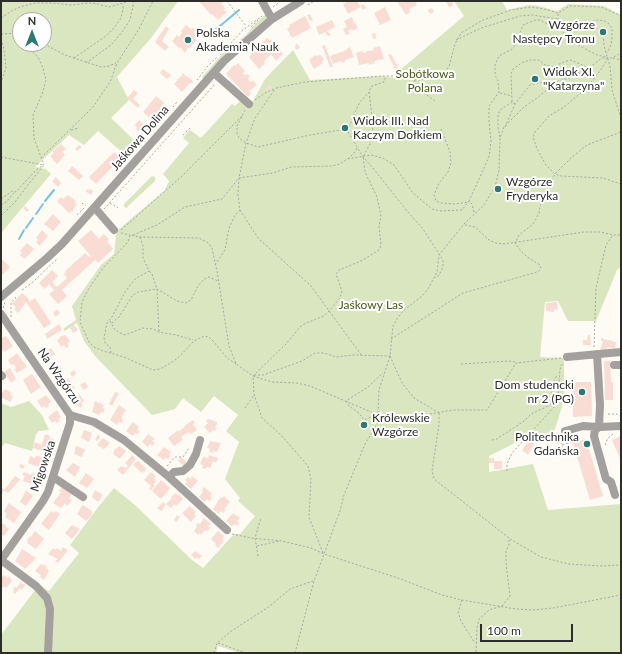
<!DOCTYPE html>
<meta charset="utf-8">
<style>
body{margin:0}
#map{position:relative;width:622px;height:654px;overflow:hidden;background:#fdfbf4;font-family:Lato,sans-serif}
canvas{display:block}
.frame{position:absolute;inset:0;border:2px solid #2d2d2a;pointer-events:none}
.north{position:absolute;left:12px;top:12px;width:40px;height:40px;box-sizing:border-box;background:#fff;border:1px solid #ababaa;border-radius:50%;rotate:0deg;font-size:11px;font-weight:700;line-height:16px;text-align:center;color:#2d2d2a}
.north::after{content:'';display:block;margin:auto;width:14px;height:18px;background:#2e7772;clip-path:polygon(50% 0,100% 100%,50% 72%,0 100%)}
.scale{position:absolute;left:480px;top:624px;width:93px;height:18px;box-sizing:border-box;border:2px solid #2d2d2a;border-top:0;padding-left:5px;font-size:12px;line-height:14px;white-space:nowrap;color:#2d2d2a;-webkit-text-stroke:3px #fff;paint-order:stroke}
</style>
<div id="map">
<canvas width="622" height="654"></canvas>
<div class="frame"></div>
<div class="north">N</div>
<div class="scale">100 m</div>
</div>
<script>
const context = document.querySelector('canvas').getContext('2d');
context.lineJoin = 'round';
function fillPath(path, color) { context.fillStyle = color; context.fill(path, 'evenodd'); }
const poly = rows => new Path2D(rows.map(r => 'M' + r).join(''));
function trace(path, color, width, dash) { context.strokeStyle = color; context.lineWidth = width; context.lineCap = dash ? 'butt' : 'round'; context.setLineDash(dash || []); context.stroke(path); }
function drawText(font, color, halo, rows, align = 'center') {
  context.font = font + ' Lato,sans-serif'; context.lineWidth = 4; context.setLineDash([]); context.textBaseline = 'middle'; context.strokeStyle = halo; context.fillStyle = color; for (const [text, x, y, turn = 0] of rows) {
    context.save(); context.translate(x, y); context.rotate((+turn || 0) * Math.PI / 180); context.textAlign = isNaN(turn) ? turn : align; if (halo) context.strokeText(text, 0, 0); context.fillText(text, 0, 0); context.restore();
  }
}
const green = poly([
 [1,1,178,1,151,38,117,77,129,100,111,118,137,143,127,155,124,154,98,131,84,145,69,135,35,167,46,169,51,174,1,233],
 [20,20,44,20,44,44,20,44],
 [454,1,502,1,507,10,529,5,539,6,557,11,568,4,604,6,621,15,621,267,617,270,596,321,568,321,558,301,545,302,540,357,564,358,564,397,561,410,554,432,531,435,489,456,489,472,533,464,548,510,621,504,621,653,240,653,218,646,216,653,1,653,1,635,39,585,49,591,79,553,70,545,99,506,114,488,135,505,192,560,203,568,234,534,240,534,255,516,238,501,240,498,225,479,239,442,226,431,238,415,214,396,201,412,183,398,175,409,152,415,95,356,84,341,77,323,65,331,63,329,76,320,72,306,101,265,114,254,116,235,118,230,165,190,169,181,163,174,189,143,183,138,190,130,201,138,232,104,235,106,240,101,246,105,253,101,265,79,293,50,310,80,383,76,395,78,396,70,399,69,400,70,464,16],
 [266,14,266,19,233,48,230,48,247,34,255,24],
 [226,50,229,52,204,80,202,77],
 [152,176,155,177,155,181,126,208,124,207,124,204],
 [29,401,42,415,49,430,39,431,36,434,32,451,5,443,1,448,1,403,11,407]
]);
const stream = poly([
 [208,36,239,10],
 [45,201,54,190],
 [36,214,43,204],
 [26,228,33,218],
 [19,239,24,230]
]);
const building = poly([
 [199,1,224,1,221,4,224,6,225,9,224,10,227,12,218,20,212,14,211,15],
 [346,1,357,1,360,6,364,4,366,8,363,10,361,7,348,14,343,4,347,2],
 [401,1,415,1,417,5,409,9,410,12,406,15,398,3],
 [446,1,452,1,453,4,451,7,449,7],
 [385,7,391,20,380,25,374,13],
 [432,8,434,12,430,14,428,10],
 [310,14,313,20,310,21,307,15],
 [305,16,311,28,292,38,291,36,290,36,290,34,287,29,290,27,289,25],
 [352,17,354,23,355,23,358,28,353,31,352,29,348,31,350,34,346,35,343,29,347,27,344,21],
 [332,20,335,27,327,31,331,35,328,36,325,32,319,35,316,27],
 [186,25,191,29,193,28,196,31,194,32,198,36,196,38,197,42,195,42,190,48,188,47,185,53,180,47,179,48,172,41,177,35,179,37,182,33,181,31],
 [166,26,169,29,162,41,169,47,165,51,155,42],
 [375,33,376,38,373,39,372,34],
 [267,38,269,40,270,39,275,45,277,45,283,54,276,61,271,54,264,61,265,63,259,69,249,57,252,54,251,53,254,50,256,51,263,44,262,43],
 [297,43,300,48,296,50,295,46],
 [325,45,332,64,333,67,330,67,322,46],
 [380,46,384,59,374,61,375,63,369,65,369,63,359,65,356,53,363,51,363,53,367,52,367,51,374,50,373,48],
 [350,47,354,57,345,60,345,62,342,63,342,61,333,64,330,56,347,50,346,49],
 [391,54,399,69,396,70,388,55],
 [315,55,316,56,321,55,324,60,322,61,323,63,314,69,309,60],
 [238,63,245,71,243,73,245,75,248,74,250,77,248,78,249,80,251,82,253,80,257,85,249,91,251,93,248,97,226,74,234,65,235,66],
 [163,69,171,75,167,79,160,73],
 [182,73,192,80,193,83,190,83,182,92,174,84,180,77,182,76],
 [269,85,273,88,268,91,266,89],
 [134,90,138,93,133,99,140,105,138,108,128,99,128,97],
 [156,96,164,103,160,108,161,109,156,116,154,114,151,119,143,112],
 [139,120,147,127,143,132,140,130,138,132,136,129,137,128,135,125],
 [61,144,66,149,62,152,65,155,57,164,50,156,54,153,52,152],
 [79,145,82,147,77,151,75,149],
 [114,152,121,158,96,184,89,177],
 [72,166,83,176,79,180,68,171],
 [56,177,61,183,58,187,52,181],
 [88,189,89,190,90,189,93,191,91,195,85,191],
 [68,195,76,201,75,202,77,205,73,209,73,211,69,213,57,201,61,197,63,199],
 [25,206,29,210,27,212,23,208],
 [53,214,61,222,53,231,44,224],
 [42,230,48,236,40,246,36,242,38,240,36,238],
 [91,230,99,239,104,234,109,239,107,241,113,249,98,263,95,260,62,290,67,296,58,304,49,294,54,290,49,284,44,289,39,283,52,270,58,276,52,282,57,287,67,278,64,274,66,273,65,271,85,253,89,257,91,256,78,241],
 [27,243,34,249,25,259,20,255,22,252,20,251],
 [3,260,10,267,1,276,1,262],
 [22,293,29,299,29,302,35,298,51,323,44,328,26,302,18,313,14,309,16,307,12,304],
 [557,302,558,309,554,310,554,312,546,311,546,303],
 [57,309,60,313,56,317,53,313],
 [59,324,62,330,47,339,45,334],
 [74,325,78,330,73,333,70,328],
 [65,335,70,341,67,343,69,346,66,348,64,345,61,347,57,340,60,338,59,337],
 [588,335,590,335,591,345,583,345,583,340,587,340],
 [6,336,13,346,4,352,1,348,1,338],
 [601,338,603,338,603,339,616,342,615,349,607,347,606,350,600,350,603,341,601,341],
 [51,348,55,354,44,361,40,355],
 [17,353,27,367,17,373,14,369,16,368,14,365,13,364,11,365,8,360],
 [604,361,610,361,611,382,613,382,613,400,605,400],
 [59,364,63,371,60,373,62,375,59,377,57,375,54,377,50,370],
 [10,368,16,379,11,383,4,372],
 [74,370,76,374,72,377,70,373],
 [32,374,41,387,31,394,23,380],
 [68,378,75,388,69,392,68,390,65,392,60,385],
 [85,382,88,387,84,390,80,385],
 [578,382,591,382,592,416,573,417,572,383],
 [5,389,12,393,10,395,13,396,10,402,1,397,2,393],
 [115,392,119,393,112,406,109,404],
 [46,395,51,402,48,404,49,406,46,408,44,406,42,408,37,401],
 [80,395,84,401,81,403,83,405,80,408,78,405,75,407,71,401],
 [95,401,104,405,102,408,105,409,103,413,101,412,99,415,92,412],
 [119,405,126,410,121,418,123,419,122,423,119,422,117,425,110,420],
 [57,410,61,417,58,419,60,421,57,423,55,421,52,423,48,417],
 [208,419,217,422,217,424,215,427,217,428,215,431,213,430,210,433,204,427,208,423,206,421],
 [193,420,195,423,193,424,197,430,191,434,188,432,181,437,183,440,174,446,168,438,178,430,179,432,180,430,185,427,184,426],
 [133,422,139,427,137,430,140,431,137,434,135,433,133,436,126,431],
 [84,430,92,433,89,442,81,438],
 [45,434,50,436,49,438,54,439,50,454,33,448,35,442,42,445],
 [98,434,100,436,98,441,95,440],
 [148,434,155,439,152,441,155,443,152,446,150,444,148,447,142,442],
 [532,435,537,439,528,455,522,450],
 [621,436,621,461,612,440],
 [103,438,110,443,104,449,97,445],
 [586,439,603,496,590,500,573,443],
 [210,441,221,443,217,452,214,451,213,453,209,452,210,449,207,448],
 [76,446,85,449,82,457,74,454],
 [119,446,126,451,120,459,113,454,115,448,116,449],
 [164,447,171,452,169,455,171,456,168,459,166,458,164,460,157,455],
 [132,455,136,459,123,475,117,470,121,466,126,468,128,466,125,463],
 [209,455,218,458,216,463,213,461,210,468,207,467,206,469,202,468,203,465,200,464,203,457,208,458],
 [30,456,35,458,36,456,43,457,42,459,45,460,42,468,28,463],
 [181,457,187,462,184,466,178,461],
 [489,458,494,458,494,461,502,461,502,469,494,469,494,463,489,463],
 [138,461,146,468,144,473,143,471,142,473,134,466,133,464],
 [73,463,80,467,75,477,66,470],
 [20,464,25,466,23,469,19,467],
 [24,472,31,475,31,473,36,474,35,476,38,478,36,485,23,481,25,476,22,475],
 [151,472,156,476,154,478,156,481,153,485,155,486,151,490,149,489,151,486,144,480],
 [86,473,94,479,87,488,79,483],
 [15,476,20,479,18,482,8,493,4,490,3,493,1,492,1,487,4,490],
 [192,476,198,481,191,489,185,484,187,482,185,480,188,477,190,479],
 [161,480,170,488,167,492,168,492,167,494,166,493,161,499,152,491],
 [63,486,72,494,69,498,72,500,67,506,65,503,61,508,53,503,61,492,59,491],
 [204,487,212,494,210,496,212,498,209,501,207,499,205,502,199,497,203,492,202,490],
 [26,490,33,496,26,506,20,502],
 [95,490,103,495,98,502,92,497],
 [176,493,178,496,179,494,183,499,176,506,174,504,171,508,166,504,172,498,171,497],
 [224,496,230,502,224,509,226,510,223,513,221,511,219,514,213,509,221,497,222,498],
 [163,502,166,505,161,511,157,508],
 [9,503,21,512,14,523,5,517,7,514,4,511],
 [83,505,93,512,91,514,92,515,86,521,77,514,80,510,79,510],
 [190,506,196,512,194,514,196,516,191,522,182,513],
 [51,511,54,513,56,511,60,514,49,530,41,524],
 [233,513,240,518,237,521,239,523,237,526,235,524,232,526,226,521],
 [177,515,180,517,176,522,174,520],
 [204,518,211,524,208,526,210,528,207,531,205,530,201,535,200,533,198,535,194,531,197,526,196,525,198,523,200,524],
 [1,523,6,525,5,526,9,529,4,536,2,535,1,536],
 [72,525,80,529,72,539,65,533],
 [35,531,44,539,36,549,27,543,28,541,27,540,30,536,31,537],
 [218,531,224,536,222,539,224,541,218,548,215,545,216,544,211,539],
 [63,547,68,550,58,563,55,561,58,559,48,554,53,548,55,550,57,548,61,551],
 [22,549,36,558,25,569,15,561],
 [195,551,202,556,199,559,197,557,195,559,191,555],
 [41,564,43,566,44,564,47,567,46,568,49,571,44,580,40,577,41,575,35,571],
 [4,575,8,578,9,576,12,581,6,588,4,586,1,589,1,578],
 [21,582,25,585,22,590,20,588,15,594,13,592,14,590,13,589,15,587,16,588]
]);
const path = poly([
 [227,1,246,26],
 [308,5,314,1],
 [273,7,281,1],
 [558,14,559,29,578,45,597,55,606,57],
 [1,18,13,10,23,6,36,3,53,3,71,5,89,3,98,4,109,7,130,1],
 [251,27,260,18],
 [578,28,590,22,598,20,605,21,609,24,612,28,612,37,611,45,607,53],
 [20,32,20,39],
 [1,34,20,33],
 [1,39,4,49,6,68,1,82],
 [456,40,481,28,520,16,532,15,558,19],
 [24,44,38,57,43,68,46,80,43,92,33,115,34,138,44,165],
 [44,44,65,55,101,67,109,66,116,63],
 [220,55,243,30,262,16],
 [74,58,106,36,114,28,121,18,123,9,123,4],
 [608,58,602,68,587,88,564,107,549,116,535,132,533,137,537,149,546,165,555,174,561,176,603,178,621,184],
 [613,58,621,60],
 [86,63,111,45,122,32,130,20,134,1],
 [555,66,564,62,571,60,589,68],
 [566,74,571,72,581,73],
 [197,80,207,67,217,57],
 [414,80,417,86,424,93,435,101],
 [500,93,512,96],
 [255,100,265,93,276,88,305,82,382,76,401,76,414,80,433,79,444,72,449,67,455,44,461,33,483,20,511,10,531,7,544,9,558,13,570,6,601,7,621,16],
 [515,104,512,102,511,74,513,69,523,62,531,60,539,60,545,65,555,67,566,74,564,79],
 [173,107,177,102],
 [245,110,237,126,237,134,240,139,246,143,258,147,310,135,341,130,348,131],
 [505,127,515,104,530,85,537,83,557,81],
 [441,129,450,152,451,163,448,172,439,183,434,195,436,201,441,203,455,204,469,202],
 [71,130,79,128],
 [152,131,157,125],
 [348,131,354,114,360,102,369,92],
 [348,132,363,157,373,168,407,211,423,229,443,260,443,267,439,275,435,278],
 [183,135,191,127],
 [500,137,498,128,498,115,500,110,512,102],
 [1,157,44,165],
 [41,158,93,107,110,82,117,63,139,29,153,1],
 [348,159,355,152,357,148],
 [1,199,12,191,16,192,36,170,42,166],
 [82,203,86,206],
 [110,203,118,208],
 [1,205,6,202,15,192],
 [104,209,215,84],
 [240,210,258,238,311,286,362,356],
 [474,212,472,204,469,201,489,157,491,141,489,121,489,106,499,92,498,81,495,75,495,65,499,56,512,49,514,47,523,25,535,20,540,20,557,29,589,27,602,30,603,32,604,46,610,66,612,90,621,118],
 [77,215,85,207],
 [1,216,15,202,31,181,44,165],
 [465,225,475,227,489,240,496,243,504,244,584,232,600,232,613,235],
 [121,230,181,177,242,116],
 [121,233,130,235],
 [133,235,157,225,185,207,222,199,239,178,273,173,291,167,332,166,340,164,347,159,371,155,383,158,394,165,413,193,432,209,440,211,462,210,469,201],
 [140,237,143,246,143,258,149,271,152,274,157,289,159,332],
 [215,265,225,250,229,228,235,215,240,210,238,194,239,178,246,143,255,118,275,89],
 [22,290,34,281,57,259],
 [3,308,5,302],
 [11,317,11,303,16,298,14,296],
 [110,321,115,330,122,334,125,335,143,328,153,329,159,332,176,335,193,340],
 [112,323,119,317,132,296,138,292,157,289,177,301,186,303,191,300,198,286,204,279,209,277,218,281],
 [391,339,463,293,534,273,539,271,541,268,540,265,527,257,521,251,515,243,519,235,533,224,536,219,539,213,541,200,555,174,571,158,587,145,621,132],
 [594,347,596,288,606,245,613,235,621,235],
 [111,353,110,347,105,343,104,338,107,323,112,317,125,292,135,279,149,271],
 [390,356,402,383,414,398,438,412],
 [236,364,227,358,213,341,209,337,204,336,194,341,178,358,169,364,160,369,153,370,124,357,103,351,94,347,89,342,80,322,82,302,88,290,103,268,128,242,130,235,139,237,199,238,207,242,212,248,217,271,229,346,236,364,253,376,262,379,272,382,297,383,310,386,378,415,423,415,453,410,487,410,516,363,561,358],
 [461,364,509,361,516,362],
 [254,375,263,375,302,361,315,353,324,353,336,357,353,355,390,356],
 [245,408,254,395],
 [439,413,439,425,432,471,434,479,509,538,509,545,506,551,506,563,510,596,502,606,489,610,479,619,477,628,476,653],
 [373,414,371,417,364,420,359,413,349,406,346,401,368,387,383,373],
 [608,414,617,414,621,417],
 [364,425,362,425,363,427,367,425,364,421],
 [562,438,561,442,564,457],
 [492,440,497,439,524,421,531,414,550,405,553,384,555,378,558,376],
 [562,445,573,442,573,439],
 [605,445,608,438,613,434],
 [167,466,175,457,183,457,189,448],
 [507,471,507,464,512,453,555,406,558,398,560,369,563,362],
 [232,534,251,538,282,541,311,548,324,554,398,578,442,595,462,600,516,609,534,610,553,608,621,595],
 [510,539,541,557,569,564,600,566,621,565],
 [257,546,279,541],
 [323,553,309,517,311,479,308,466,282,436,262,418,254,394,253,376,286,344,300,327,306,323,324,316,329,311,340,298,342,291,336,274,339,270,361,261,379,250,381,245,379,226,381,216,377,197,365,172,363,157,370,144,372,135,373,125,369,91,372,86,384,82,386,76],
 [258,556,255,538,261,518],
 [462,600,458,612,461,621,475,643],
 [218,643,246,653],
 [214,653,217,643,230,632,270,606,290,589,313,581],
 [295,653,314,581,340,511,344,495,365,444,376,426,379,420,378,415,379,390,390,356,393,326,397,319,403,311,422,296,428,289,437,272,439,255,464,224,484,205,495,187,499,170,500,138,504,127,524,107,537,98,558,81,578,76,602,58,612,58,621,53]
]);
const minor = poly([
 [262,1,272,19],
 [214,73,249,104],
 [95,208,114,230],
 [1,297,47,258,62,244,224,61,272,19,301,1],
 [1,314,70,415,94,422,124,440,169,477,227,530],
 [597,354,600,405,599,427,621,426],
 [567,357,621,352],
 [614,365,621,365],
 [1,375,2,376],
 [599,427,595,430,594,436,606,479,611,482,615,495],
 [565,431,583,426,599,427],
 [53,477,83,497],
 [169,477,174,472,183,471,190,465,196,454,200,440],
 [1,560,43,501,48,492,70,423,70,415],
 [1,560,36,586,47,598,50,609,48,653]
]);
const markers = [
 [603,32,4,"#2e7772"],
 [188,40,4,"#2e7772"],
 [535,79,4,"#2e7772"],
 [345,128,4,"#2e7772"],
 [498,189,4,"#2e7772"],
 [582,392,4,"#2e7772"],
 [364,425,4,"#2e7772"],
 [587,444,4,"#2e7772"]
];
const poiNames = [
 ["Wzgórze",595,25,"right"],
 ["Następcy Tronu",595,39,"right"],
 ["Polska",196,33],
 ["Akademia Nauk",196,47],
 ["Widok XI.",543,72],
 ["\"Katarzyna\"",543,86],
 ["Widok III. Nad",353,121],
 ["Kaczym Dołkiem",353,135],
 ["Wzgórze",506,182],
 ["Fryderyka",506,196],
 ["Dom studencki",574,385,"right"],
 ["nr 2 (PG)",574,399,"right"],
 ["Królewskie",372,418],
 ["Wzgórze",372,432],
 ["Politechnika",579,437,"right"],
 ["Gdańska",579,451,"right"]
];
const parkNames = [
 ["Sobótkowa",425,74],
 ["Polana",425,88],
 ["Jaśkowy Las",371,305]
];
const streetNames = [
 ["Jaśkowa Dolina",140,138,-49],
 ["Na Wzgórzu",59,376,55],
 ["Migowska",43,466,-71]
];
fillPath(green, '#d9e6c0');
trace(stream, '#7cc1e3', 2);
fillPath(building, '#f9ddd4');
trace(path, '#a9a8a2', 1, [2, 2]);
trace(minor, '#a3a09e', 8);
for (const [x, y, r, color] of markers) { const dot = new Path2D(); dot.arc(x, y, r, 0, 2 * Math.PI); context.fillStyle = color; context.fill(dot); trace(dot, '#fff', 1.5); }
drawText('12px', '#2d2d2a', '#fff', poiNames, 'left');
drawText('12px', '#495916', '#fff', parkNames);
drawText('12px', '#2d2d2a', '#fff', streetNames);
</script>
